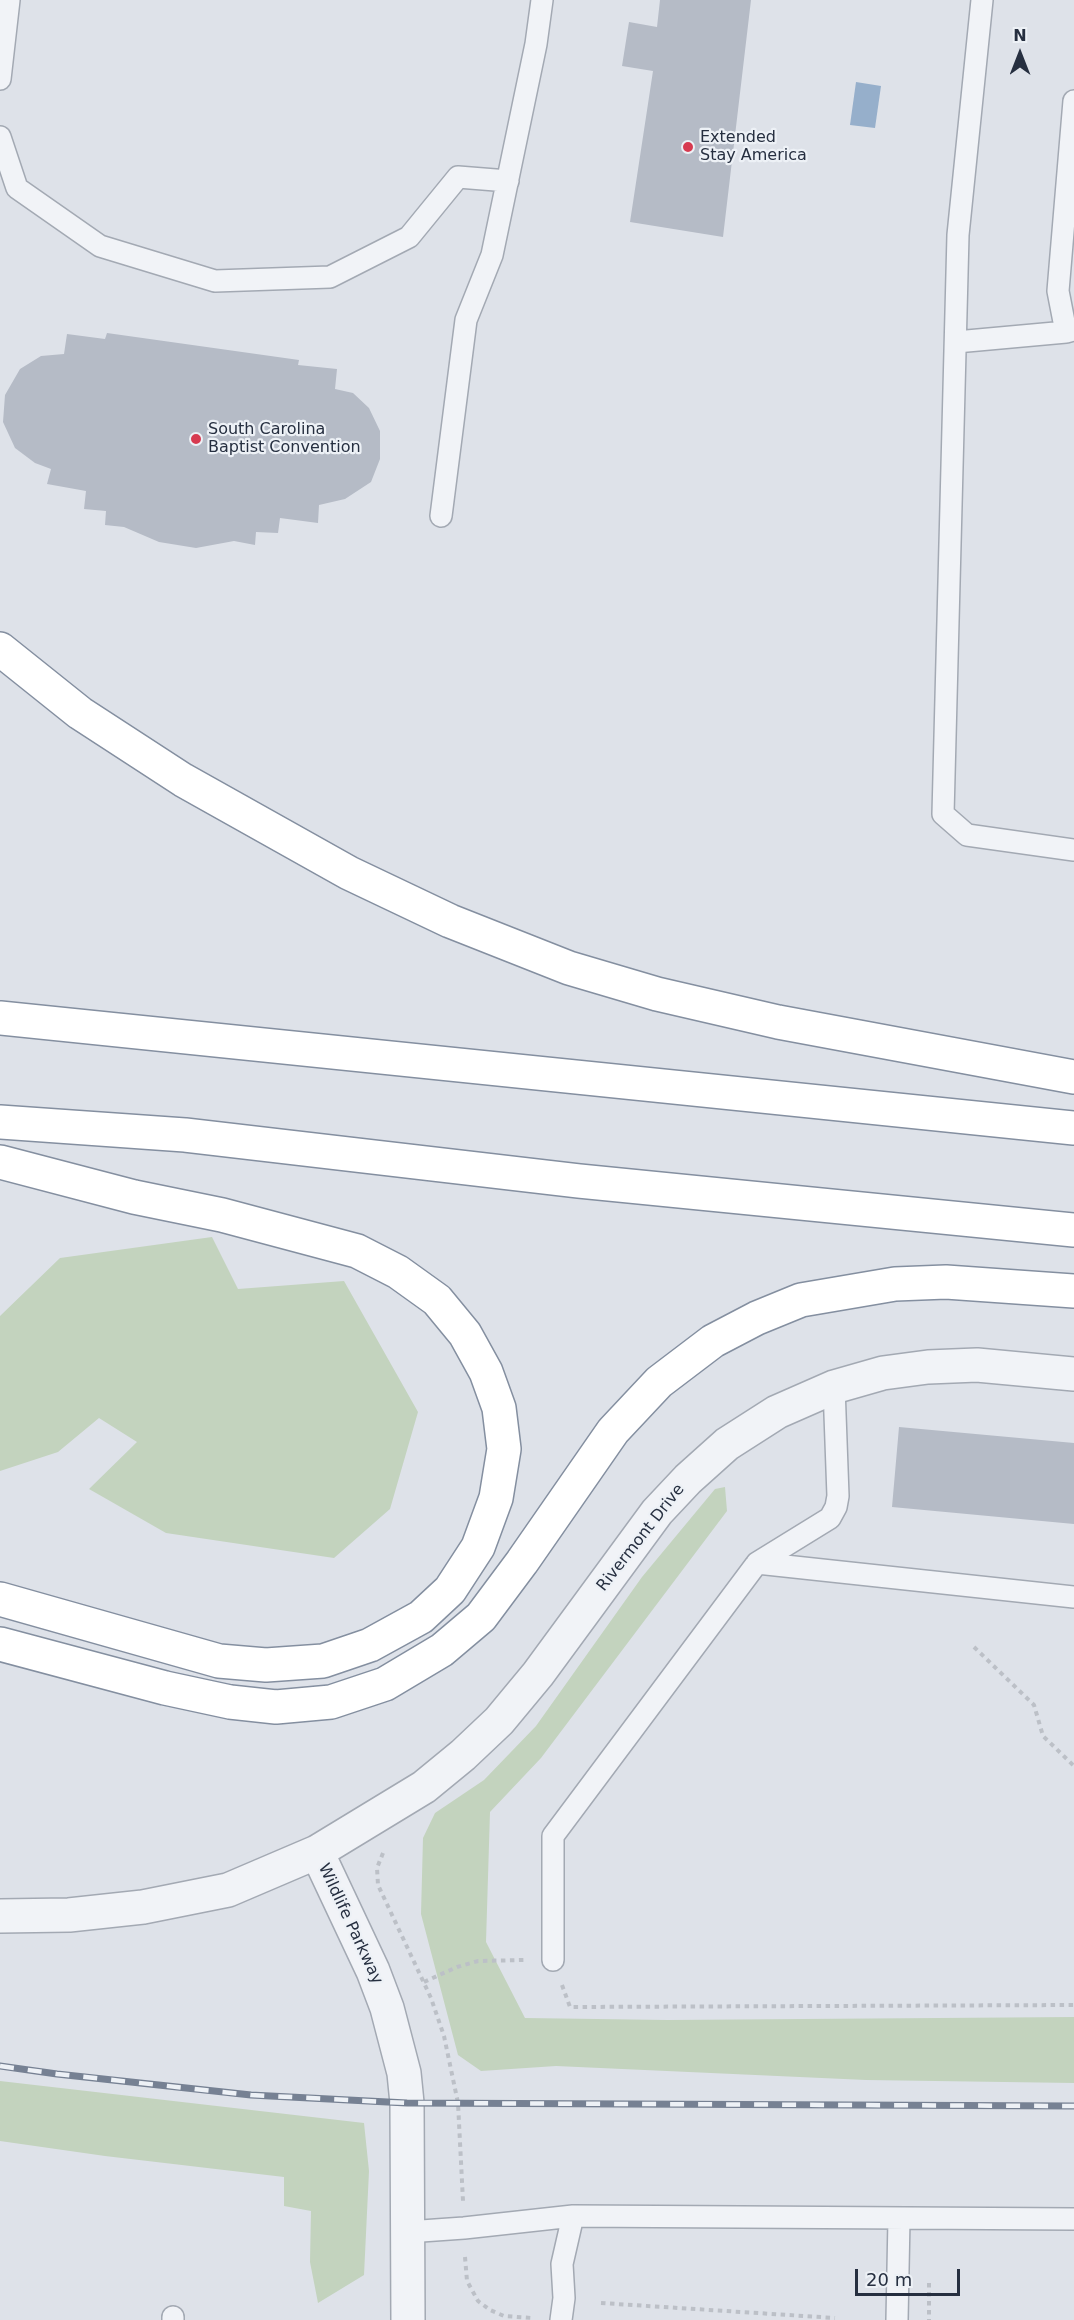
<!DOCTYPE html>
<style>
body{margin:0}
#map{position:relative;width:1074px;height:2320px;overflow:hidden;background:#dee2e9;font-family:"DejaVu Sans",sans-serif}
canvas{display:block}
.north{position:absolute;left:990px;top:24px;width:60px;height:60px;-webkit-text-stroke:4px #edf1f6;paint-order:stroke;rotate:0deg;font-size:16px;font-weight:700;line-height:24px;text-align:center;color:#262f40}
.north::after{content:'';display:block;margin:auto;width:21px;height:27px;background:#262f40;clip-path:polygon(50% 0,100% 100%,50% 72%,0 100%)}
.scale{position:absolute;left:855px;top:2269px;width:105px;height:27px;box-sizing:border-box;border:3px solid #262f40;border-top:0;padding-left:8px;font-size:18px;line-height:21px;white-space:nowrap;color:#262f40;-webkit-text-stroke:4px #edf1f6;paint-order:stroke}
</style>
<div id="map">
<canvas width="1074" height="2320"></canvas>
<div class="north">N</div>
<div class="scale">20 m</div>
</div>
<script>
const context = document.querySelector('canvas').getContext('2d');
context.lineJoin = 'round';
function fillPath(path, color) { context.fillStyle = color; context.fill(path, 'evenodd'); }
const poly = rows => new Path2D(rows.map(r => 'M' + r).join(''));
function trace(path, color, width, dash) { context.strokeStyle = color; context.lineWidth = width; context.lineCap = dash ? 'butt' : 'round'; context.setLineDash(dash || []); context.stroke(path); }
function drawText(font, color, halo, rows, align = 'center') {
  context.font = font + ' "DejaVu Sans",sans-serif'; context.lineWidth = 4.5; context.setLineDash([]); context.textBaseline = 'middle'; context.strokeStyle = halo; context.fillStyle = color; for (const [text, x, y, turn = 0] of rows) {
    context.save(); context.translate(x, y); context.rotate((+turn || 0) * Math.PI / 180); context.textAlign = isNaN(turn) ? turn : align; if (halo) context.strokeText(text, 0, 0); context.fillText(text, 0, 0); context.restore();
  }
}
const green = poly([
 [212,1237,238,1289,344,1281,418,1412,390,1509,334,1558,166,1533,89,1489,137,1442,99,1418,58,1452,0,1471,0,1316,60,1258],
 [725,1487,727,1511,541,1758,490,1812,486,1942,525,2018,668,2020,1074,2017,1074,2083,866,2080,556,2066,481,2071,458,2055,421,1914,423,1838,435,1813,484,1780,536,1726,642,1577,715,1489],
 [0,2081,364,2123,369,2171,364,2275,318,2303,310,2262,311,2211,284,2206,284,2177,105,2156,0,2141]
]);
const water = poly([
 [856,82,881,86,875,128,850,125]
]);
const building = poly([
 [660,0,751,0,723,237,630,222,653,71,622,66,629,22,657,27],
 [107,333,299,360,298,365,337,369,335,389,353,393,369,408,380,431,380,459,371,482,345,499,319,505,318,523,280,518,278,533,256,532,255,545,234,541,196,548,159,542,124,527,105,525,106,511,84,509,86,491,47,484,51,469,35,463,15,448,3,422,5,395,20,369,41,356,64,354,67,334,105,339],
 [899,1427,1074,1443,1074,1524,892,1507]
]);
const path = poly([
 [974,1647,1034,1705,1043,1736,1074,1766],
 [383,1853,377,1868,378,1885,431,1998,444,2036,458,2103,463,2201],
 [424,1982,457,1967,478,1961,524,1960],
 [562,1985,570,2007,1074,2005],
 [465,2257,467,2281,478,2301,490,2310,504,2316,532,2318],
 [929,2283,929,2320],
 [601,2303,835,2318]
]);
const service = poly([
 [982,0,958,235,943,814,967,835,1074,850],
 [0,79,9,0],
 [1074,101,1058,291,1066,332,1074,330],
 [0,137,17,188,100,246,215,281,330,277,409,237,458,177,508,181],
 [956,342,1066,332],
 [441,516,466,320,492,255,536,44,542,0],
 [757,1563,1074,1597],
 [553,1960,553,1836,757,1563,830,1518,836,1507,838,1496,834,1387],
 [407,2232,464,2228,573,2216,1074,2219],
 [173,2320,173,2317],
 [561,2320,564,2298,562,2264,573,2216],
 [897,2320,899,2219]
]);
const minor = poly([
 [317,1852,424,1787,463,1755,499,1721,538,1674,657,1512,688,1479,727,1444,777,1412,834,1387,883,1373,928,1367,977,1365,1074,1374],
 [0,1916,69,1915,143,1907,228,1890,317,1852,373,1971,387,2008,404,2073,407,2103,408,2320]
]);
const motorway = poly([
 [0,649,80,713,183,780,349,873,450,921,569,968,657,994,778,1022,1074,1077],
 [0,1018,1074,1128],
 [0,1122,185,1135,579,1181,1074,1230],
 [0,1162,134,1197,222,1215,357,1251,398,1272,437,1300,465,1334,486,1372,499,1408,504,1449,496,1498,478,1547,450,1590,421,1617,370,1645,323,1661,266,1665,219,1661,0,1599],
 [0,1644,165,1688,230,1702,276,1707,331,1702,385,1684,442,1650,481,1617,522,1562,613,1431,659,1382,713,1341,757,1318,801,1300,895,1284,946,1282,1074,1291]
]);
const rail = poly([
 [0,2066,57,2074,251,2095,407,2103,1074,2106]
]);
const markers = [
 [688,147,6,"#d73a50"],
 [196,439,6,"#d73a50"]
];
const poiNames = [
 ["Extended",700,138],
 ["Stay America",700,156],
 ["South Carolina",208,430],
 ["Baptist Convention",208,448]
];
const streetNames = [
 ["Rivermont Drive",641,1538,-52],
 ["Wildlife Parkway",350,1924,65]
];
fillPath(green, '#c3d3be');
fillPath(water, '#96afcb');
fillPath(building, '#b5bbc6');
trace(service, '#a3a9b3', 24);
trace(minor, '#a3a9b3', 36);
trace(motorway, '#848fa0', 36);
trace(path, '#bcc0c7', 4, [4.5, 4.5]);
trace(service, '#f1f3f7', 21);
trace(minor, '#f1f3f7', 33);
trace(motorway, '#fff', 33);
trace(rail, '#768193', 7);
trace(rail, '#edf1f6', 4.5, [14]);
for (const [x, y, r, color] of markers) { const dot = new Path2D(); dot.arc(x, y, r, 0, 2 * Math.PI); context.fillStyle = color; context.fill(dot); trace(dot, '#edf1f6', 2); }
drawText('16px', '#262f40', '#edf1f6', poiNames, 'left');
drawText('16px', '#262f40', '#edf1f6', streetNames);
</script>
